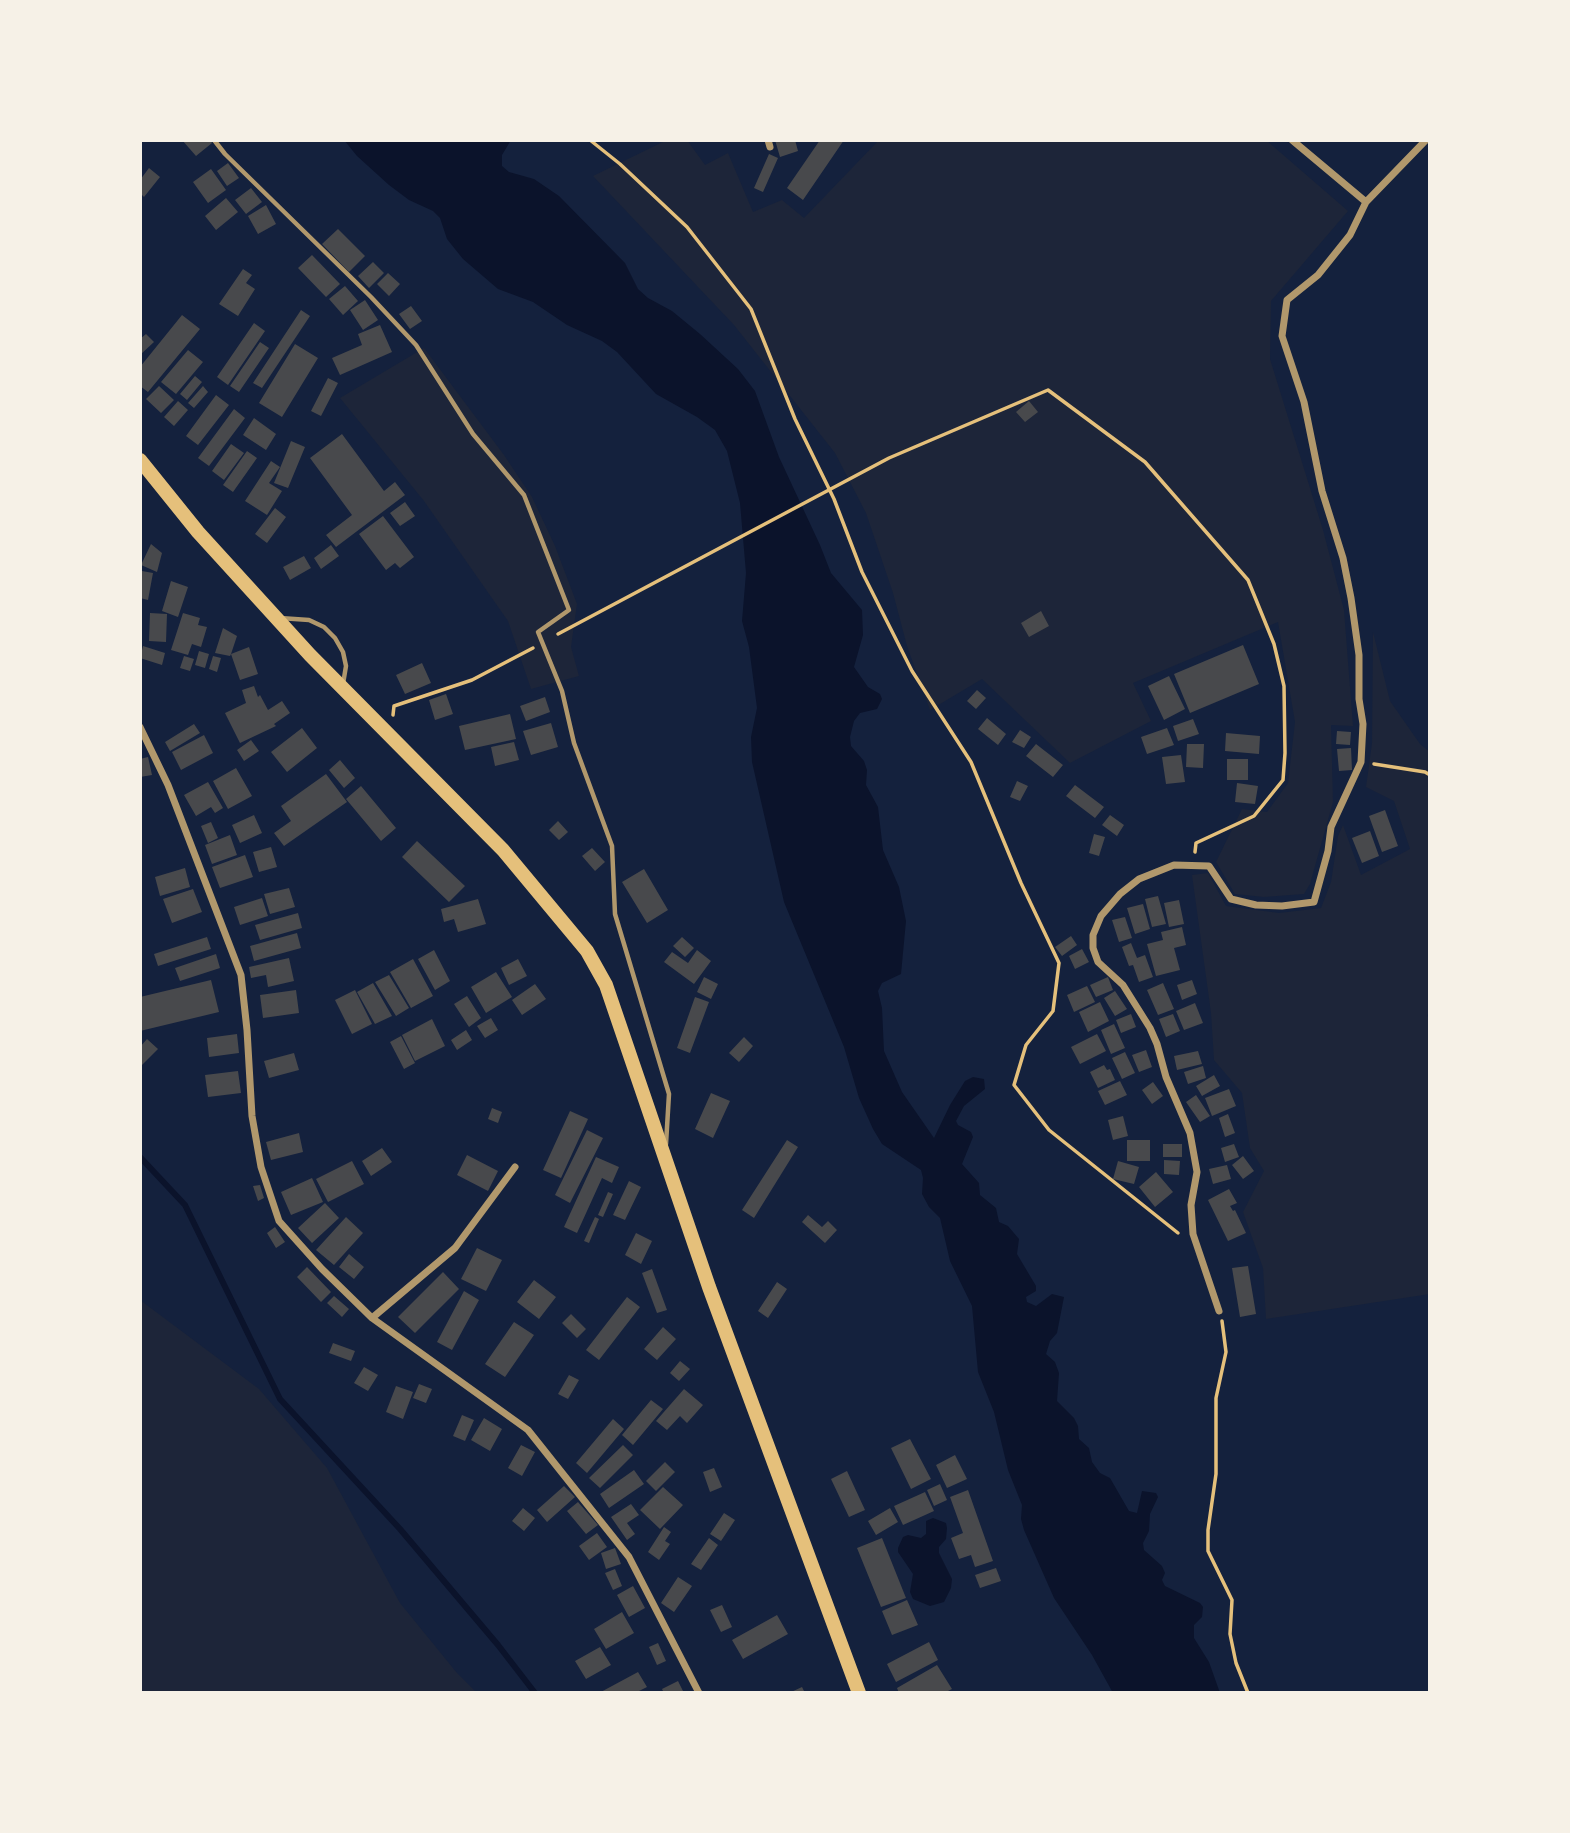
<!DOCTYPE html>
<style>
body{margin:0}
#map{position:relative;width:1570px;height:1833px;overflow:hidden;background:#14213d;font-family:"Roboto Condensed",sans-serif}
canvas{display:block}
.frame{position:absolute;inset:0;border:142px solid #f6f1e7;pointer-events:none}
</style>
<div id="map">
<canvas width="1570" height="1833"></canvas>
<div class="frame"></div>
</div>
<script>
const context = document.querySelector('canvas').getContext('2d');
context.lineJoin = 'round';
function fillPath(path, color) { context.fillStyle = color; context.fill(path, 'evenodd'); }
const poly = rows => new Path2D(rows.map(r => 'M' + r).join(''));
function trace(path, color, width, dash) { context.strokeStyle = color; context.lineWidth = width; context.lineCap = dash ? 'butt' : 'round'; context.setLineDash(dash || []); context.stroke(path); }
const green = poly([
 [667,140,687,140,705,165,728,153,753,212,782,200,804,218,879,140,1266,140,1348,211,1271,301,1270,359,1323,530,1344,610,1353,726,1331,725,1333,802,1310,884,1304,894,1264,897,1235,894,1216,862,1242,809,1267,812,1288,783,1295,722,1278,622,1133,683,1151,721,1070,763,982,679,930,710,907,646,893,593,866,513,835,453,734,325,593,176],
 [424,348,504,455,532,497,555,546,577,604,571,647,579,676,531,689,508,621,424,501,340,398],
 [1373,632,1390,701,1420,744,1430,752,1430,1013,1427,1015,1430,1021,1430,1294,1266,1319,1263,1268,1243,1212,1264,1171,1250,1148,1242,1093,1214,1060,1211,1013,1192,875,1208,873,1226,906,1279,913,1321,908,1331,882,1338,836,1343,825,1361,875,1410,849,1394,801,1366,787,1372,743],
 [140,1300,259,1389,327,1468,400,1603,457,1673,477,1693,140,1693]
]);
const water = poly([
 [344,140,511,140,502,155,502,166,509,172,534,179,559,196,625,263,638,289,648,298,672,311,700,334,738,369,755,391,779,457,820,545,831,573,862,610,863,635,854,667,868,687,880,694,882,699,877,709,860,713,854,721,850,737,851,746,864,761,867,770,866,785,878,807,883,850,899,887,906,921,901,974,882,983,878,991,882,1008,884,1051,902,1092,934,1138,950,1105,965,1081,973,1077,984,1079,985,1089,964,1106,956,1121,958,1125,971,1132,973,1137,962,1164,979,1183,980,1195,996,1208,999,1222,1008,1226,1019,1239,1017,1254,1036,1286,1036,1291,1026,1297,1027,1302,1036,1306,1052,1294,1064,1297,1057,1333,1050,1341,1046,1354,1055,1362,1059,1373,1057,1401,1074,1418,1078,1426,1079,1439,1089,1448,1092,1462,1100,1473,1110,1478,1129,1511,1137,1513,1142,1491,1156,1493,1158,1497,1150,1514,1149,1531,1143,1543,1144,1550,1162,1566,1165,1573,1162,1580,1165,1586,1200,1603,1203,1607,1202,1617,1194,1625,1194,1638,1209,1662,1220,1693,1113,1693,1092,1655,1054,1598,1024,1530,1021,1519,1022,1505,1008,1470,994,1412,978,1372,972,1306,950,1261,940,1218,929,1207,922,1194,923,1178,921,1170,882,1144,873,1129,859,1098,844,1047,784,902,752,762,751,737,757,708,749,647,742,621,746,573,740,503,727,451,715,430,697,417,656,394,617,352,602,341,567,325,533,302,498,289,463,259,447,239,440,218,433,211,409,200,389,185,357,156],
 [933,1518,946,1523,947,1528,946,1539,939,1547,939,1553,952,1579,951,1588,944,1602,930,1606,913,1599,910,1592,913,1574,898,1552,898,1548,903,1537,908,1535,921,1538,926,1534,926,1521]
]);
const stream = poly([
 [140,1157,185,1205,280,1399,400,1529,498,1645,535,1693]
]);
const building = poly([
 [182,140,210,140,212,143,196,156],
 [775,140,795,140,798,151,780,157],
 [820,140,844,140,803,200,787,188],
 [769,154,778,158,763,192,754,188],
 [228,163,239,178,227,186,217,171],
 [149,168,160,177,144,197,140,193,140,180],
 [211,169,226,190,208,203,193,182],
 [251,188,262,202,246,214,235,200],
 [226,198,238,212,216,230,205,216],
 [266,205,276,224,258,234,248,216],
 [338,229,365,256,349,272,322,244],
 [312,255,340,284,326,297,298,268],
 [373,262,384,273,369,288,358,276],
 [243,269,252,275,246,283,255,289,238,316,219,304],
 [388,273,400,284,389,296,377,284],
 [345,286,358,301,343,315,329,299],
 [365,300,378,320,363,330,350,310],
 [411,306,422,321,410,329,399,314],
 [301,310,310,316,262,388,253,383],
 [182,315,200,329,148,392,140,386,140,367],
 [254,323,265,331,228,385,217,377],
 [380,325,392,352,340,375,332,358,362,345,358,334],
 [146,334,154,342,140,355,140,339],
 [260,342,269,348,239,392,230,386],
 [295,344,318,358,282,417,259,403],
 [188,350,203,362,176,394,161,382],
 [195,376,202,382,187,400,180,394],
 [328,378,338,383,321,416,311,411],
 [159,386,174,400,161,413,146,399],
 [203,386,208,392,194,408,188,403],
 [216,395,229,405,198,445,186,436],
 [178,401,188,410,174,426,164,417],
 [1029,401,1038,412,1025,422,1016,412],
 [234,409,245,418,209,466,198,458],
 [254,418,276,434,266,450,243,435],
 [342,434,384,491,395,482,405,495,336,547,326,535,352,515,310,458],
 [291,441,305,447,288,488,274,483],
 [231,444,244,453,224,480,212,471],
 [247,451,257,458,233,492,223,485],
 [271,461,280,467,269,483,282,491,267,515,245,501],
 [405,502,415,516,400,526,390,513],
 [275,508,286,517,267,543,255,534],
 [383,516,414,557,400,568,395,563,386,570,359,534],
 [151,544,162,553,157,572,141,565],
 [331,545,339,556,321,569,314,558],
 [304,556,311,568,290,580,283,567],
 [142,571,153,573,148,600,140,598],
 [171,581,188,587,178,617,162,611],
 [1041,611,1049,626,1029,637,1021,623],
 [150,613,167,614,166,642,149,641],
 [183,613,200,618,198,625,207,627,201,647,192,644,188,655,171,650],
 [223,628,237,636,231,654,249,647,258,674,240,680,231,654,230,656,215,653],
 [1243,645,1259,684,1190,713,1174,674],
 [143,646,165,653,162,665,140,658],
 [199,651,209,654,205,668,195,665],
 [184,656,194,659,190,671,180,668],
 [213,656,221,658,217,672,209,669],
 [422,663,431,683,405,694,396,675],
 [1169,676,1185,709,1164,720,1148,686],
 [254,686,258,697,260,695,268,710,282,701,290,713,274,724,276,726,240,743,225,713,246,703,242,690],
 [977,690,986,698,976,709,967,701],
 [446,694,453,714,435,720,429,700],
 [545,697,550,712,526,721,520,706],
 [510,714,516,739,465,750,459,726],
 [987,718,1006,734,998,745,978,729],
 [1193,719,1199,734,1178,741,1173,726],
 [551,723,558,747,531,755,523,731],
 [194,724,200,733,170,751,165,742],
 [302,728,317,748,287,772,271,752],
 [1167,728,1174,745,1147,754,1141,737],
 [1020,730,1031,737,1024,748,1012,742],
 [1337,731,1351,732,1350,745,1336,744],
 [1226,733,1260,736,1259,754,1225,751],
 [204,735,213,753,181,770,172,752],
 [251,740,259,751,244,761,237,750],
 [514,742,519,760,495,766,491,747],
 [1036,744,1063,765,1053,777,1026,756],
 [1187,744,1204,744,1203,768,1186,767],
 [1351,748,1352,770,1339,771,1337,749],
 [1181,755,1185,782,1166,784,1162,757],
 [148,757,152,775,140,777,140,759],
 [1227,759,1248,759,1248,780,1227,780],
 [340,760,355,778,344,788,329,770],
 [236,768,252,796,228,809,213,781],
 [326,774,347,802,284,846,274,833,291,821,281,806],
 [1017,781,1028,786,1020,801,1010,797],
 [208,782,223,808,215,813,211,807,196,816,184,795],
 [1237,783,1258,786,1255,804,1235,802],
 [1075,785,1104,807,1095,818,1066,796],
 [361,786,396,828,381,841,346,799],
 [1385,810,1398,846,1382,852,1369,816],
 [254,815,262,833,240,843,232,825],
 [1110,815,1124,825,1117,836,1102,825],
 [558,821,568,832,559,840,549,830],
 [211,822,218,838,208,843,201,826],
 [1370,831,1379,856,1362,863,1352,838],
 [1094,834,1105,837,1099,856,1089,853],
 [230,835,237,855,212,864,205,845],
 [417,841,465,886,449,902,402,857],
 [271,847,277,867,259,872,253,852],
 [592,848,605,862,595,871,582,856],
 [245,855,253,877,220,888,212,867],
 [185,868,190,887,160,896,155,877],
 [644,869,668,910,647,923,622,882],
 [289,888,295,907,270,914,264,894],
 [193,889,202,912,172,923,163,899],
 [1158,896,1166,924,1152,927,1145,899],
 [262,898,268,916,240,925,234,907],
 [478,899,486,924,458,932,454,919,444,922,441,909],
 [1179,900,1184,924,1169,927,1164,903],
 [1143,904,1150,929,1135,934,1127,908],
 [298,913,302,928,260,940,255,925],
 [1125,917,1132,938,1119,942,1112,920],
 [1182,927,1186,945,1174,948,1180,970,1156,976,1147,944,1163,940,1161,932],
 [297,933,301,948,254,961,250,946],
 [1071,936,1077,945,1062,956,1055,947],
 [207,937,211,949,158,966,154,954],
 [682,937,694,948,685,957,673,946],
 [1131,943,1137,958,1145,955,1153,977,1139,982,1133,965,1129,966,1122,947],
 [1082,949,1089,962,1075,969,1069,956],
 [434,950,450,981,435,990,418,959],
 [697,950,711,961,694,984,664,962,672,952,688,963],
 [216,954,220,968,180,981,175,968],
 [289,958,294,981,268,987,266,975,251,978,249,967],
 [413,959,433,996,411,1008,390,972],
 [518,959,527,976,509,985,501,968],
 [496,972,512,997,486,1013,471,987],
 [389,975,409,1008,396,1016,375,982],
 [704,977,718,984,711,999,697,992],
 [1108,977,1113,990,1096,997,1090,985],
 [211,980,219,1012,140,1031,140,997],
 [1192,980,1197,994,1182,1000,1177,985],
 [373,983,392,1016,375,1024,357,992],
 [1163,983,1174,1009,1158,1015,1147,990],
 [535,984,546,999,522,1015,512,1000],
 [1087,986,1095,1002,1074,1012,1067,995],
 [296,990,299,1013,263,1018,260,995],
 [355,990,372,1024,352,1034,335,1000],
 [1115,991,1127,1009,1115,1016,1104,998],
 [467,996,481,1018,469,1027,454,1004],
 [695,997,709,1002,690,1053,677,1048],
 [1100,1002,1109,1021,1088,1032,1079,1012],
 [1195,1003,1203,1023,1184,1030,1176,1011],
 [1131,1014,1136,1027,1121,1033,1116,1020],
 [1173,1014,1180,1031,1166,1037,1159,1019],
 [491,1018,498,1030,485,1038,477,1026],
 [432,1019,445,1046,415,1061,402,1035],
 [1114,1024,1125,1048,1111,1054,1101,1030],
 [466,1030,472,1040,457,1050,451,1040],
 [237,1034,239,1053,209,1057,207,1038],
 [1097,1034,1106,1051,1080,1064,1071,1047],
 [401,1036,415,1063,404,1069,390,1042],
 [744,1037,753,1046,739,1062,729,1053],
 [147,1039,158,1049,142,1065,140,1063,140,1047],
 [1146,1050,1152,1067,1139,1072,1132,1055],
 [1198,1051,1202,1064,1177,1070,1174,1056],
 [1125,1052,1135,1073,1122,1079,1112,1058],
 [294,1053,299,1070,269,1078,264,1061],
 [1104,1065,1107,1070,1110,1069,1115,1080,1098,1088,1090,1072],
 [1203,1066,1206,1078,1188,1084,1184,1072],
 [238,1071,241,1093,208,1097,205,1075],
 [1214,1075,1220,1086,1202,1096,1196,1086],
 [1120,1081,1127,1095,1105,1105,1098,1091],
 [1153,1082,1163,1096,1152,1104,1142,1090],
 [1229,1089,1236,1106,1212,1116,1205,1098],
 [711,1093,730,1101,713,1138,695,1129],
 [1196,1095,1210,1116,1200,1122,1186,1102],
 [492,1108,502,1112,498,1123,488,1119],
 [570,1111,588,1119,561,1178,543,1170],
 [1228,1114,1235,1133,1225,1137,1219,1118],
 [1123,1116,1128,1136,1113,1140,1108,1120],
 [587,1130,603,1138,570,1203,555,1195],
 [299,1133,303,1152,271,1160,266,1142],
 [787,1140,798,1147,754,1218,742,1210],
 [1127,1140,1150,1140,1150,1161,1127,1161],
 [1163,1144,1182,1144,1182,1157,1163,1157],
 [1234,1144,1239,1157,1225,1162,1221,1148],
 [382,1148,392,1162,371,1176,362,1161],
 [467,1155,498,1171,488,1191,457,1175],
 [1243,1156,1254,1171,1243,1179,1232,1165],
 [596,1157,619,1167,612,1183,602,1178,577,1233,564,1227],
 [1164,1160,1180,1161,1179,1175,1164,1174],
 [352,1161,364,1184,328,1202,316,1179],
 [1118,1161,1139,1167,1134,1184,1113,1179],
 [1227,1165,1231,1179,1213,1184,1209,1169],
 [1156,1172,1173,1192,1155,1207,1139,1187],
 [312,1178,323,1202,291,1215,281,1192],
 [629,1181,641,1187,625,1220,613,1215],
 [260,1185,264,1198,258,1201,253,1186],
 [1229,1189,1237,1203,1230,1206,1233,1211,1235,1210,1246,1233,1228,1241,1208,1200],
 [608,1192,613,1194,603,1217,598,1215],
 [325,1203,339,1218,312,1243,298,1228],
 [808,1215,822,1227,828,1221,837,1230,825,1243,802,1222],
 [346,1217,363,1233,334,1265,316,1250],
 [595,1217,599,1219,589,1243,584,1241],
 [275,1227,285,1242,276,1248,267,1233],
 [636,1233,652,1241,641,1264,625,1255],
 [477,1248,502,1260,486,1291,461,1279],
 [349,1254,364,1267,354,1279,339,1267],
 [1248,1266,1256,1314,1240,1317,1232,1268],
 [307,1267,331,1292,321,1302,297,1277],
 [652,1269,667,1310,657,1313,642,1273],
 [443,1272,459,1289,415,1333,398,1317],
 [534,1280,556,1297,539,1319,517,1302],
 [777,1282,787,1289,768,1318,758,1311],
 [464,1291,479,1300,452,1350,437,1342],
 [334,1296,349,1309,342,1317,327,1303],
 [627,1297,640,1307,599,1360,586,1350],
 [571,1314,586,1329,577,1338,562,1323],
 [514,1322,534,1335,505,1377,485,1364],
 [663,1327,676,1339,657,1360,644,1349],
 [333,1343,355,1351,351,1361,329,1353],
 [680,1361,690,1369,679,1381,670,1373],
 [364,1367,378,1375,368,1391,354,1383],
 [569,1375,579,1380,568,1399,558,1394],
 [419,1384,432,1389,426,1403,413,1398],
 [396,1386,413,1392,403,1419,386,1412],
 [684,1389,703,1405,687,1423,680,1416,667,1430,656,1421],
 [651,1400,663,1409,633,1445,622,1435],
 [462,1415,474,1420,465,1441,453,1436],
 [484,1418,502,1429,490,1451,471,1440],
 [613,1419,624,1429,587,1473,576,1463],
 [910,1439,931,1479,911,1489,891,1448],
 [521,1445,535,1452,522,1476,508,1468],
 [623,1445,633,1455,600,1488,589,1478],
 [955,1455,967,1479,947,1488,936,1465],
 [665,1462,675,1472,656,1491,646,1481],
 [714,1468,722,1487,710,1492,703,1472],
 [634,1470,644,1484,609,1508,600,1494],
 [847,1471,865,1510,849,1517,831,1479],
 [940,1484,947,1500,934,1506,927,1490],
 [564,1486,575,1497,547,1522,537,1510],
 [663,1487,683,1505,660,1529,640,1510],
 [968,1490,993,1561,975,1567,971,1555,959,1559,951,1538,963,1533,950,1497],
 [925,1492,934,1511,903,1525,894,1506],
 [578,1502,598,1525,586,1534,567,1511],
 [631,1504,639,1515,627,1523,635,1534,627,1540,611,1517],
 [523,1508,535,1518,524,1531,512,1521],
 [890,1508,898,1522,876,1535,868,1521],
 [724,1513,735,1520,721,1541,710,1534],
 [664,1527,671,1532,665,1541,670,1544,659,1560,648,1552],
 [597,1533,607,1547,589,1560,579,1546],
 [709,1538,718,1545,701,1570,691,1564],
 [882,1538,906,1598,881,1607,857,1548],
 [615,1548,621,1564,606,1569,601,1553],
 [996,1568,1001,1581,980,1588,975,1575],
 [615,1569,622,1586,613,1590,605,1573],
 [678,1577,692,1586,674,1612,661,1603],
 [633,1586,645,1608,629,1617,617,1595],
 [907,1600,918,1625,892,1635,882,1611],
 [722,1605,732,1627,721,1632,710,1610],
 [622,1612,634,1633,606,1649,594,1629],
 [777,1615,788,1634,743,1659,732,1640],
 [929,1642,938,1660,896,1682,887,1664],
 [658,1643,666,1661,657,1665,649,1647],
 [600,1647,611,1665,586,1679,575,1661],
 [937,1665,952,1689,944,1693,899,1693,897,1688],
 [638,1672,647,1687,635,1693,599,1693],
 [678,1681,684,1693,664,1693,662,1689],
 [802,1687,805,1693,789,1693]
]);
const path = poly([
 [590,140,620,164,687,227,751,309,795,419,834,499,862,572,912,671,971,762,1021,883,1059,963,1053,1011,1026,1045,1014,1085,1049,1130,1178,1233],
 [558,634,889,458,1048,390,1145,462,1248,580,1274,644,1284,686,1285,753,1283,780,1254,816,1196,843,1195,852],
 [393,715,394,706,472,680,533,648],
 [1374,764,1425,772,1430,775],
 [1222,1321,1226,1352,1216,1398,1216,1474,1208,1530,1208,1551,1232,1600,1230,1634,1236,1663,1248,1693]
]);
const service = poly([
 [214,140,225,154,371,297,416,345,473,434,524,495,569,610,538,632,562,691,574,743,612,846,615,914,669,1094,666,1144],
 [280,618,309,620,324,627,335,638,343,652,346,666,343,684]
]);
const minor = poly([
 [768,140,770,147],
 [1292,140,1366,202],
 [140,727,168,785,241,975,247,1030,252,1116,261,1167,279,1221,322,1269,372,1318,528,1430,629,1557,699,1693],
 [1219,1311,1193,1234,1191,1205,1197,1172,1190,1133,1166,1077,1157,1044,1150,1028,1123,985,1098,962,1093,948,1093,935,1101,916,1120,894,1139,879,1174,865,1209,866,1231,899,1256,905,1282,906,1314,902,1328,851,1331,827,1361,762,1363,724,1359,699,1359,655,1351,598,1343,558,1322,491,1304,402,1282,336,1287,300,1318,275,1350,235,1366,202,1426,140],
 [372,1318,455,1248,515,1167]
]);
const trunk = poly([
 [140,460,198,532,310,655,503,850,587,951,606,985,709,1287,859,1693]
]);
fillPath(green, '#1d2539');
fillPath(water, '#0b132b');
trace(stream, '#0b132b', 6);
fillPath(building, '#48494c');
trace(path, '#e5c07b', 3.5);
trace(service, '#b1986c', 4.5);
trace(minor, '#b1986c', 7);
trace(trunk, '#e5c07b', 14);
</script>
